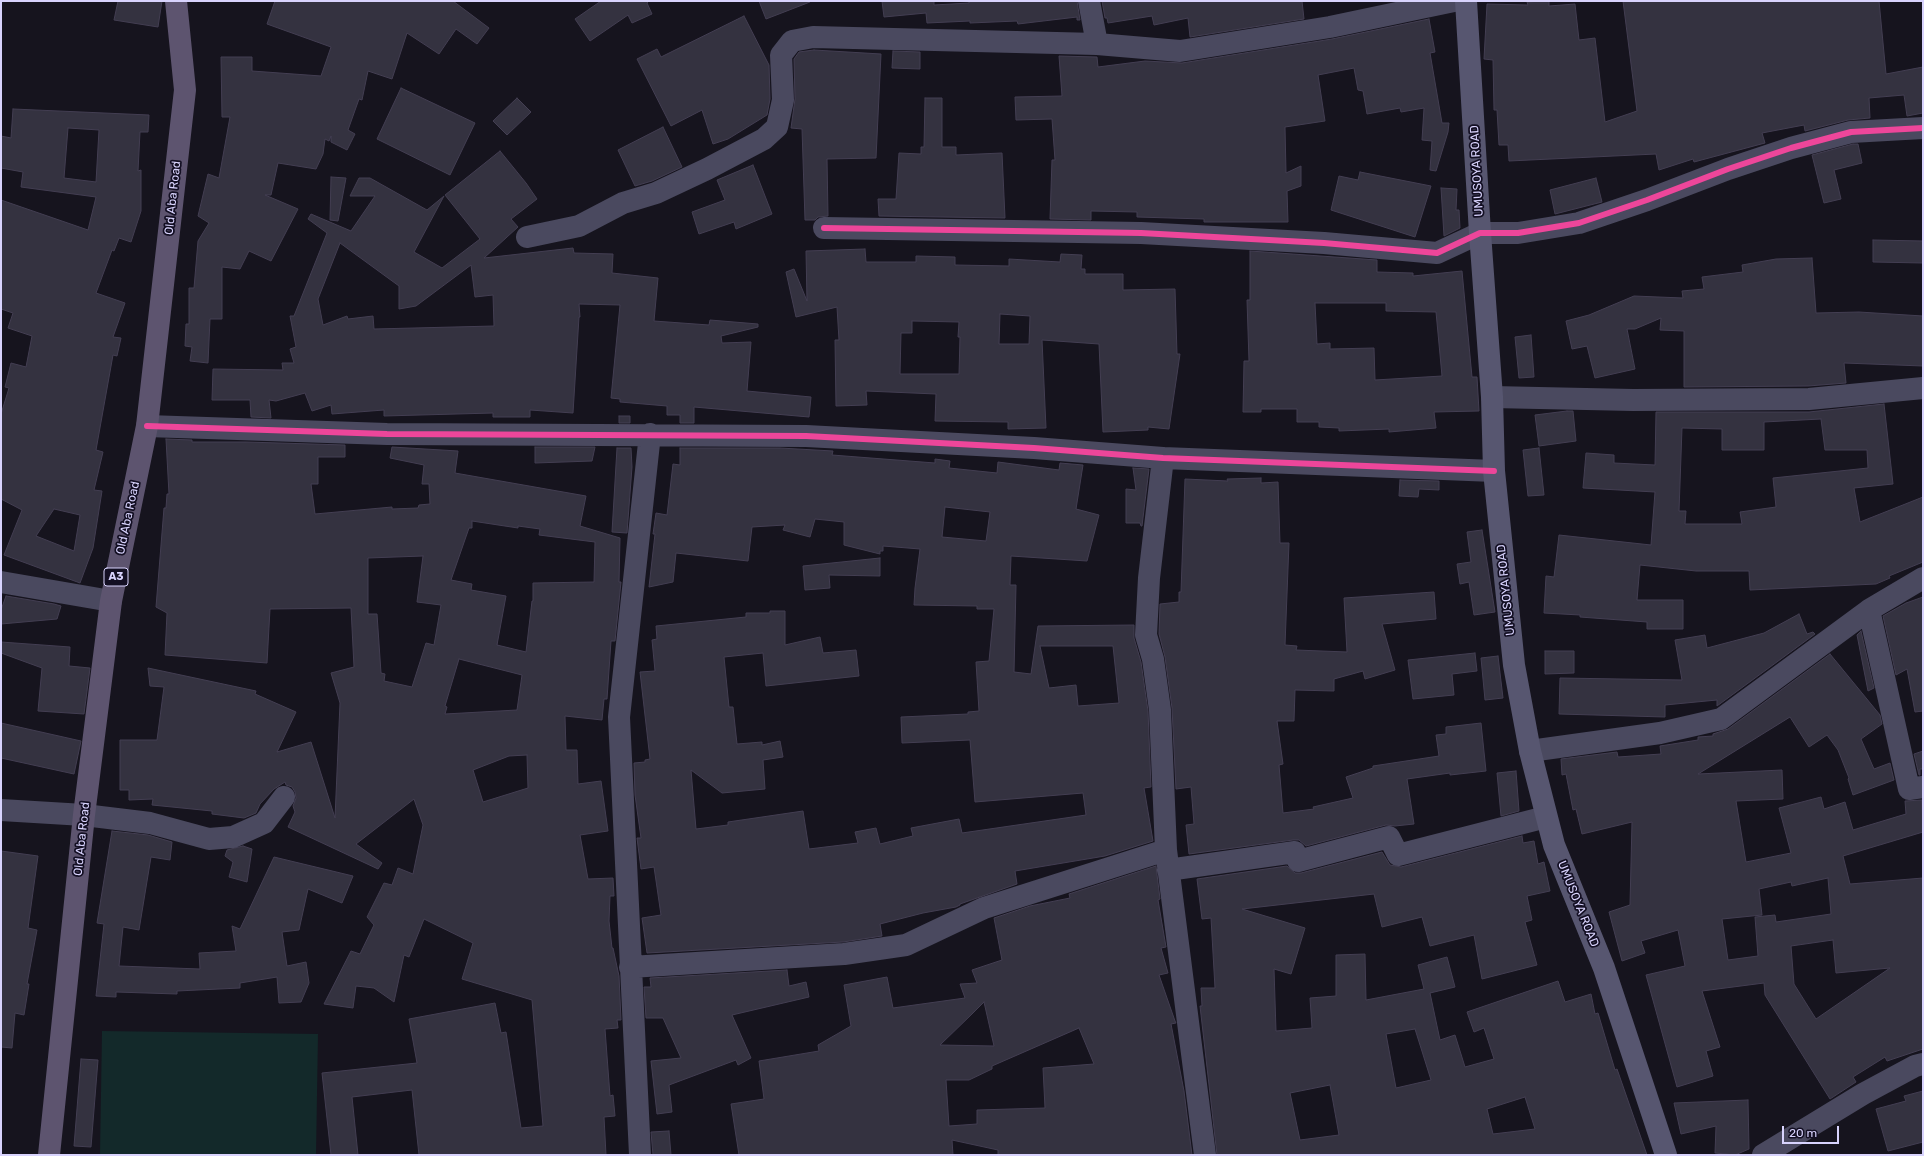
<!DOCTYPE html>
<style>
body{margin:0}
#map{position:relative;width:1924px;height:1156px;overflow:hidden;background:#16141e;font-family:Rubik,sans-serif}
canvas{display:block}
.frame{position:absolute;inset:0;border:2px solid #d8d3fd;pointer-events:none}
.scale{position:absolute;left:1782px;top:1126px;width:57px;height:18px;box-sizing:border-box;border:2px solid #d8d3fd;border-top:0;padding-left:5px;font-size:12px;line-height:14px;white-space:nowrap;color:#d8d3fd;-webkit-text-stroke:3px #130f23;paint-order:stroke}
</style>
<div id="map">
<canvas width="1924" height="1156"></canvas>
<div class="frame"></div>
<div class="scale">20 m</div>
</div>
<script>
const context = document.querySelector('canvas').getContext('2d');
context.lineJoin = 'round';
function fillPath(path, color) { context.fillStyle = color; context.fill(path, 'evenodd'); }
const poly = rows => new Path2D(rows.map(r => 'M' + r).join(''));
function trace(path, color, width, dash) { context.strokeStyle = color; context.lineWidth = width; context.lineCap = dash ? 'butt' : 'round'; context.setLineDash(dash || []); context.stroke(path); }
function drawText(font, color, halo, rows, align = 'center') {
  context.font = font + ' Rubik,sans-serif'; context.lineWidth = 3.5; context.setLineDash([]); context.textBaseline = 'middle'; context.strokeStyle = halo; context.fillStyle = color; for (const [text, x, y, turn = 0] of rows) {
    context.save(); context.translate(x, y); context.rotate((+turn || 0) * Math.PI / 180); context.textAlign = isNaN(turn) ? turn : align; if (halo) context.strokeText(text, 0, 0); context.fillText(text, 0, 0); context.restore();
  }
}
const green = poly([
 [102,1031,318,1034,316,1155,100,1155]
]);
const building = poly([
 [118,1,162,1,158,27,114,20,118,1],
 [275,1,453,1,489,28,477,44,456,29,439,54,407,33,392,79,368,71,362,100,359,99,348,130,355,134,347,150,331,142,331,136,329,141,325,139,323,154,316,169,278,163,271,195,265,195,298,209,271,261,249,251,240,269,222,267,222,319,210,319,208,363,190,361,192,347,185,346,186,324,189,324,189,288,194,288,198,241,209,223,198,216,208,174,219,178,230,117,222,117,221,57,252,57,252,71,321,76,331,47,267,24,275,1],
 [601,1,649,1,647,3,652,14,632,23,628,15,590,41,575,19,601,1],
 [759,1,810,1,810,2,766,19,759,1],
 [882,1,934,1,934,5,969,3,969,1,1077,1,1080,20,1077,20,1077,17,1018,24,1017,21,970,23,970,21,927,23,926,13,884,17,882,1],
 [1102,1,1302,1,1304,19,1190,37,1188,18,1154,25,1152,16,1108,23,1107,18,1105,18,1102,1],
 [1542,1,1549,1,1549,6,1575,4,1579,40,1595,38,1605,122,1637,111,1623,1,1879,1,1886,74,1923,67,1923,113,1907,116,1904,95,1869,98,1870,118,1848,120,1805,131,1804,125,1762,133,1765,143,1694,162,1693,159,1659,170,1656,154,1509,161,1508,145,1499,145,1497,110,1494,110,1493,60,1484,59,1487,4,1528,5,1527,2,1542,1],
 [744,16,769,65,770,99,767,115,728,139,713,144,702,110,671,126,637,59,657,49,661,57,744,16],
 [1429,19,1435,52,1430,53,1442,123,1449,123,1448,132,1436,171,1430,170,1432,141,1422,140,1424,108,1401,112,1400,108,1367,114,1363,91,1358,90,1354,68,1318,75,1325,121,1285,127,1286,173,1301,166,1301,186,1287,191,1288,222,1204,222,1204,219,1137,217,1137,212,1091,211,1091,220,1050,219,1052,160,1055,160,1052,119,1016,120,1015,97,1062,96,1059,56,1097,57,1098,67,1145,61,1182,63,1332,39,1429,19],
 [814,50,881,54,876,158,827,159,828,216,818,217,815,220,805,220,802,129,791,128,795,99,794,59,799,52,814,50],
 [893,51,920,52,920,69,892,68,893,51],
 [401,88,475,123,450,175,377,139,401,88],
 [517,98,531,112,507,135,493,121,517,98],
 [925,98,942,98,942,147,956,147,956,155,1002,153,1005,218,879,216,878,199,896,199,899,153,921,154,921,147,924,147,925,98],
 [13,109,149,115,148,132,140,132,138,171,141,170,141,211,131,242,119,238,114,251,112,250,96,293,125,303,113,337,121,338,117,356,113,355,96,450,103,452,94,490,102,491,93,548,80,583,4,555,22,510,1,499,1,414,9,388,5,387,11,363,26,367,32,336,8,328,13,313,1,309,1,200,88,230,96,197,21,187,23,172,1,168,1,136,11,138,13,109],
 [68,128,99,130,96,182,64,178,68,128],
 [54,509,80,515,74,551,36,536,54,509],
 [663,127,682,167,652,181,635,186,618,150,663,127],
 [1853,144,1858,144,1862,163,1834,170,1841,199,1824,203,1812,155,1853,144],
 [500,151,526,183,537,199,511,219,518,227,484,258,573,248,574,253,613,254,612,273,658,278,654,321,709,325,710,320,758,324,758,327,721,336,722,343,751,342,747,391,811,397,809,417,694,407,694,423,680,423,680,415,667,415,667,406,620,402,620,399,611,398,620,305,579,304,580,317,579,317,573,413,530,410,530,417,493,417,493,413,384,416,384,410,332,414,331,405,312,411,305,393,276,401,269,400,271,418,251,417,250,400,212,400,213,369,283,370,282,363,294,363,290,349,296,347,290,316,294,316,327,233,308,219,311,214,351,231,375,196,350,196,359,178,370,178,427,210,444,196,414,252,442,268,480,239,445,195,500,151],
 [340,243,399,286,399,309,416,306,471,265,475,297,493,295,494,326,374,329,373,316,348,319,347,316,323,325,318,299,340,243],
 [753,165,772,214,736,229,734,222,699,234,692,212,725,200,717,180,753,165],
 [1360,172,1431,186,1415,237,1331,210,1339,176,1358,180,1360,172],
 [331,177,346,178,338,221,330,220,331,177],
 [1596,178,1602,202,1555,214,1550,190,1596,178],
 [1441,188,1457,189,1456,210,1459,210,1460,228,1444,236,1441,188],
 [1873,240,1923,241,1923,263,1873,262,1873,240],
 [865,249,866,262,916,262,916,256,955,257,955,265,1009,266,1009,259,1060,262,1061,254,1082,255,1081,269,1085,269,1085,274,1123,274,1123,290,1175,289,1177,354,1180,354,1169,429,1148,427,1148,430,1103,432,1099,344,1042,340,1046,428,1008,429,1008,422,935,421,936,394,866,391,867,405,836,406,835,340,839,340,837,307,796,317,786,272,794,269,807,301,806,251,865,249],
 [1000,314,1030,316,1029,344,999,344,1000,314],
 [912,321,959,322,958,337,960,337,959,374,900,374,901,333,912,333,912,321],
 [1250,251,1377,260,1377,272,1413,273,1413,276,1462,271,1472,377,1477,377,1479,411,1434,412,1436,428,1389,432,1389,429,1339,431,1339,428,1319,427,1319,422,1297,422,1297,409,1261,409,1261,412,1243,412,1244,361,1249,361,1247,300,1250,300,1250,251],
 [1315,303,1386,303,1386,311,1436,312,1442,376,1375,380,1374,348,1330,349,1330,343,1317,344,1315,303],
 [1812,258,1816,313,1859,312,1923,316,1923,366,1844,363,1846,383,1808,386,1684,387,1684,331,1660,330,1661,318,1635,329,1627,329,1635,369,1595,378,1587,346,1572,349,1566,321,1589,315,1634,296,1683,298,1682,291,1704,289,1702,277,1743,272,1742,265,1776,259,1812,258],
 [1531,335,1534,377,1519,378,1515,337,1531,335],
 [1884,404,1893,484,1854,488,1860,522,1923,497,1923,562,1889,576,1890,578,1876,584,1750,590,1749,571,1696,571,1640,565,1637,600,1683,600,1683,629,1647,629,1647,622,1580,617,1580,615,1544,613,1546,576,1554,577,1559,535,1651,545,1655,492,1583,488,1586,453,1614,455,1614,463,1655,465,1656,412,1809,412,1884,404],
 [1821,419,1825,450,1867,450,1868,468,1773,478,1776,507,1740,512,1742,524,1685,524,1686,511,1679,511,1682,428,1722,429,1722,450,1764,450,1764,422,1821,419],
 [1567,411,1573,411,1576,441,1539,446,1535,415,1567,411],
 [619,416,630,416,630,423,619,423,619,416],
 [166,439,192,440,192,442,246,442,345,445,345,457,318,457,318,484,311,484,315,514,392,507,392,509,418,508,419,505,430,504,429,484,422,484,424,465,390,458,392,447,458,451,455,473,586,496,580,526,620,538,619,582,621,582,615,641,611,641,607,699,604,699,602,720,565,716,566,750,577,750,578,784,601,781,608,831,580,835,588,879,613,878,614,896,610,896,609,921,612,948,613,948,619,976,621,1020,617,1020,618,1028,605,1029,610,1096,613,1095,615,1116,604,1117,606,1155,419,1155,412,1090,352,1097,358,1155,331,1155,322,1073,417,1063,409,1019,495,1003,501,1033,506,1032,521,1128,543,1126,532,1000,462,979,473,943,424,919,409,957,404,955,394,1002,374,988,356,986,353,1008,324,1004,351,951,360,954,374,925,367,917,384,883,392,885,398,868,413,874,423,825,414,799,356,844,382,863,378,869,288,827,295,812,293,806,296,798,295,792,292,787,286,785,285,782,274,789,260,804,256,813,244,818,212,814,212,811,152,805,153,799,129,800,129,790,120,790,120,740,157,740,164,687,150,686,148,668,256,691,255,694,296,712,277,752,311,742,335,818,340,703,331,673,354,667,351,608,270,609,267,663,165,655,167,613,156,607,164,508,166,508,167,494,169,494,166,439],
 [472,521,518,528,518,526,540,529,539,535,595,542,594,582,533,583,533,601,532,601,526,652,497,645,506,596,471,590,472,584,451,580,469,528,472,528,472,521],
 [423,556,417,602,441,605,434,645,426,643,412,687,384,681,385,674,381,673,377,614,368,614,368,558,423,556],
 [459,659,522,675,517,710,445,714,447,707,445,706,459,659],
 [527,755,528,788,483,802,473,770,509,756,527,755],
 [535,447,595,447,592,461,535,463,535,447],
 [617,448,631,448,632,467,627,533,612,532,617,448],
 [680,448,780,448,833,451,832,455,935,463,935,459,950,461,949,468,997,473,998,462,1059,470,1060,463,1083,465,1076,509,1099,515,1087,561,1011,556,1010,585,1016,585,1014,672,1031,674,1038,626,1134,625,1134,638,1141,662,1148,711,1151,787,1144,788,1153,841,1105,856,1015,871,1017,884,960,904,960,905,956,907,923,913,880,924,882,936,843,942,647,953,642,918,661,915,654,867,641,869,637,838,641,838,635,795,634,763,645,762,645,760,650,759,640,672,655,671,652,640,657,639,656,626,746,617,746,613,770,613,770,611,785,611,785,645,820,637,823,653,856,650,859,676,766,686,763,653,724,657,729,707,733,707,737,744,762,742,762,745,780,741,783,757,763,760,765,789,722,793,691,770,696,829,728,825,728,822,803,811,809,849,858,843,855,832,876,828,880,844,913,836,911,828,959,819,962,833,1086,815,1083,793,975,802,970,740,902,743,901,717,968,714,968,712,979,711,976,662,989,661,994,609,977,609,977,606,914,605,915,588,920,549,883,546,883,551,880,551,880,554,844,545,844,522,815,519,810,537,783,530,785,525,752,527,748,561,676,553,673,582,649,587,655,534,653,534,656,513,667,515,673,464,680,465,680,448],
 [945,507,990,512,986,541,942,537,945,507],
 [1040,646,1113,646,1119,703,1078,706,1076,685,1049,688,1040,646],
 [1539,448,1544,495,1528,496,1523,450,1539,448],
 [1133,468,1149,469,1142,526,1141,526,1140,523,1126,523,1126,489,1136,490,1133,468],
 [1261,478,1261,483,1278,482,1280,543,1289,543,1285,645,1297,646,1296,650,1347,652,1344,598,1434,592,1436,619,1382,624,1395,670,1365,679,1363,671,1334,679,1334,691,1295,690,1294,721,1277,721,1283,764,1279,765,1283,813,1314,809,1313,807,1353,798,1346,777,1373,768,1373,766,1439,756,1436,735,1446,734,1446,727,1481,723,1486,771,1450,775,1450,773,1407,779,1414,824,1395,826,1386,825,1306,846,1299,840,1293,840,1189,854,1186,825,1194,824,1191,787,1176,789,1172,708,1165,657,1159,634,1160,604,1179,602,1179,592,1181,592,1185,479,1228,481,1227,479,1261,478],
 [1400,480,1439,481,1439,490,1419,489,1418,497,1399,496,1400,480],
 [1482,530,1495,612,1474,615,1469,582,1460,584,1457,564,1471,562,1467,532,1482,530],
 [880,558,880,576,829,575,830,588,805,590,803,566,880,558],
 [6,596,54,604,61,606,57,619,1,624,1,610,6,596],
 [1923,597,1923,711,1915,712,1907,669,1896,675,1883,616,1906,603,1923,597],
 [1799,614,1807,634,1813,632,1815,634,1717,706,1717,700,1665,705,1665,717,1559,714,1560,678,1682,680,1675,640,1705,635,1707,648,1764,633,1799,614],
 [1861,631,1874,688,1868,691,1857,635,1861,631],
 [1,642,70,647,69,666,90,668,84,714,38,711,42,668,1,653,1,642],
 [1545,651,1574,651,1574,673,1545,674,1545,651],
 [1475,653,1477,671,1452,674,1454,695,1413,699,1408,660,1475,653],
 [1830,654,1880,715,1882,724,1861,739,1874,769,1890,763,1894,780,1853,795,1848,779,1849,778,1838,750,1827,735,1809,747,1790,717,1698,774,1782,770,1783,799,1736,801,1746,862,1791,853,1779,808,1821,797,1824,809,1845,802,1853,830,1906,814,1905,801,1922,800,1923,832,1843,856,1850,884,1923,878,1923,1049,1887,1061,1885,1057,1853,1077,1856,1082,1830,1099,1765,995,1764,983,1702,991,1720,1047,1706,1051,1713,1076,1677,1087,1646,975,1685,966,1678,930,1641,941,1645,953,1622,961,1609,912,1630,905,1632,822,1582,834,1576,809,1573,810,1566,774,1562,775,1561,759,1617,752,1618,757,1661,754,1660,746,1698,740,1698,737,1713,736,1713,734,1728,729,1830,654],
 [1828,878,1831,914,1776,922,1775,915,1755,917,1758,956,1728,960,1722,919,1762,915,1759,889,1791,882,1792,886,1828,878],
 [1833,940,1836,973,1890,968,1816,1019,1794,984,1791,946,1833,940],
 [1498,656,1503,698,1485,700,1481,658,1498,656],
 [1,723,81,741,74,774,1,758,1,723],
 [1923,751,1923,769,1920,769,1920,775,1919,775,1914,754,1923,751],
 [1516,771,1519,811,1501,816,1497,773,1516,771],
 [112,831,148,835,172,842,170,860,151,857,139,930,123,927,119,966,200,969,199,953,236,951,232,926,240,929,274,857,353,876,342,903,308,889,299,930,282,932,287,966,306,962,309,983,301,1002,279,1003,277,977,240,983,240,988,177,991,177,994,116,992,116,997,96,996,104,924,97,923,112,831],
 [1522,836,1523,843,1534,841,1538,864,1544,862,1550,891,1527,896,1532,920,1525,922,1537,965,1482,979,1474,935,1430,946,1422,917,1382,927,1374,894,1242,909,1305,928,1291,974,1274,969,1276,1031,1312,1028,1310,998,1336,996,1336,955,1365,954,1366,1000,1424,989,1418,965,1447,957,1455,987,1430,993,1440,1040,1455,1035,1465,1067,1494,1059,1484,1028,1474,1032,1467,1012,1558,981,1565,1002,1591,994,1595,1014,1598,1013,1615,1070,1617,1069,1647,1155,1217,1155,1200,1006,1202,1006,1201,988,1215,988,1211,918,1202,919,1197,879,1287,866,1295,873,1301,873,1382,852,1390,865,1401,867,1522,836],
 [1415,1029,1431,1080,1396,1088,1386,1034,1415,1029],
 [1330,1085,1339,1135,1300,1140,1290,1093,1330,1085],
 [1525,1097,1535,1129,1493,1134,1487,1109,1525,1097],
 [243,846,252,849,247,882,229,877,233,862,225,856,227,850,243,846],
 [1,851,38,856,28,928,37,930,27,984,29,984,24,1015,15,1013,12,1048,1,1047,1,851],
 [1156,866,1160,899,1158,900,1166,947,1161,948,1168,973,1159,975,1175,1021,1176,1023,1171,1024,1184,1091,1192,1155,998,1155,998,1150,952,1140,953,1155,739,1155,731,1104,764,1099,759,1061,819,1051,818,1045,851,1026,844,985,887,977,893,1008,965,998,960,984,977,983,972,970,1002,960,994,918,1030,906,1070,898,1069,894,1156,866],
 [984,1002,994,1046,940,1045,972,1014,984,1002],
 [1079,1028,1094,1064,1043,1068,1045,1108,977,1110,977,1124,949,1126,946,1080,969,1080,992,1069,992,1066,1079,1028],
 [787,970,789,986,806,982,809,997,732,1015,751,1058,738,1065,736,1060,669,1085,672,1112,657,1114,651,1061,681,1058,663,1018,646,1018,644,987,651,987,650,978,787,970],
 [81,1059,98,1060,91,1147,74,1146,81,1059],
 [1923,1091,1923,1142,1888,1151,1876,1109,1906,1101,1904,1096,1923,1091],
 [1748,1100,1749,1149,1735,1155,1715,1153,1716,1126,1681,1134,1674,1103,1748,1100],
 [669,1131,671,1155,653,1155,651,1132,669,1131]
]);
const minor = poly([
 [1089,1,1097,44],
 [824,228,1141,233,1324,243,1437,253,1480,233,1518,233,1579,223,1647,200,1728,169,1791,148,1851,132,1923,128],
 [527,237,579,226,623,203,656,193,707,169,764,139,777,127,783,100,781,55,792,41,813,37,1097,44,1180,51,1330,27,1454,1],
 [1492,397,1633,400,1809,399,1923,388],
 [147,426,387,434,806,436,1034,448,1163,458,1494,471],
 [1163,458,1149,578,1146,635,1153,659,1160,710,1166,850,1205,1155],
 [1,582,111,601],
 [1869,610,1909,789,1923,787],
 [1530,751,1660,733,1721,719,1869,610,1923,578],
 [1,810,84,815,150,823,209,839,233,837,264,823,284,797],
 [1168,870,1295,852,1298,861,1389,837,1398,855,1546,817],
 [630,967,844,954,906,945,984,908,1166,850],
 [640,1155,619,717,650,434],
 [1763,1155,1863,1094,1915,1066,1923,1064]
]);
const secondary = poly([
 [1466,1,1480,233,1492,397,1494,471,1514,665,1530,751,1554,845,1604,968,1666,1155]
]);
const primary = poly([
 [49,1155,84,815,111,601,147,426,185,90,176,1]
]);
const cycleway = poly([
 [824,228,1141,233,1324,243,1437,253,1480,233,1518,233,1579,223,1647,200,1728,169,1791,148,1851,132,1923,128],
 [147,426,387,434,806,436,1034,448,1163,458,1494,471]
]);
const shields = [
 [116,577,24]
];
const shieldNames = [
 ["A3",116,577]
];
const streetNames = [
 ["UMUSOYA ROAD",1477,171,-93],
 ["Old Aba Road",173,198,-84],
 ["Old Aba Road",128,518,-78],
 ["UMUSOYA ROAD",1506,590,-96],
 ["Old Aba Road",82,839,-84],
 ["UMUSOYA ROAD",1578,904,68]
];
fillPath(green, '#13292a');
fillPath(building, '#343240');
trace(building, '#433e52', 1);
trace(minor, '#4a495f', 22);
trace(secondary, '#575670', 22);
trace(primary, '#5d546f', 22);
trace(cycleway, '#ed469a', 6);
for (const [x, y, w] of shields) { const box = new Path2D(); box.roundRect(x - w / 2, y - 9, w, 18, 3); context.fillStyle = '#130f23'; context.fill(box); trace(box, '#d8d3fd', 1); }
drawText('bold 11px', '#d8d3fd', null, shieldNames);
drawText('12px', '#d8d3fd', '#130f23', streetNames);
</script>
